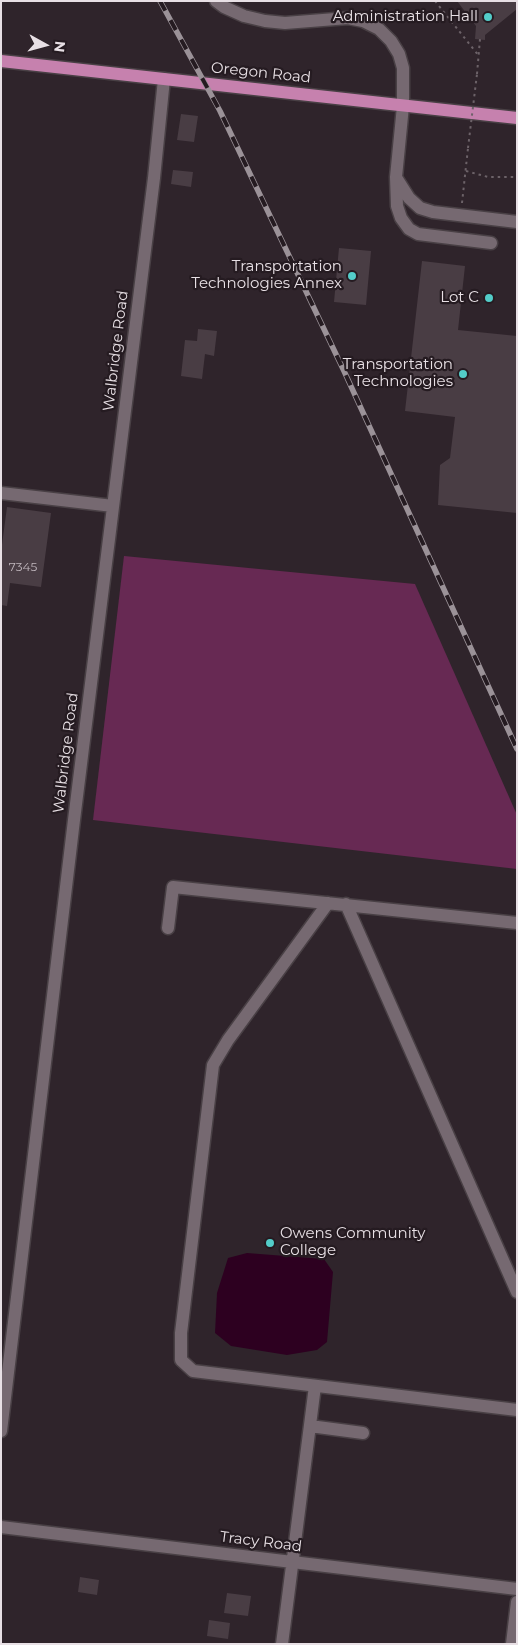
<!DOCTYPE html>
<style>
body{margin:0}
#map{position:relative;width:518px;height:1645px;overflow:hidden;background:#2f242b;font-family:Montserrat,sans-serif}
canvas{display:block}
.frame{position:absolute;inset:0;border:2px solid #e8e0e5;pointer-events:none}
.north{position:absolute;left:20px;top:20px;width:50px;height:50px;-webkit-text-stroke:4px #251b21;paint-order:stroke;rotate:97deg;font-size:14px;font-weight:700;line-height:20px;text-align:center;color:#e8e0e5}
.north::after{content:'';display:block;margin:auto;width:18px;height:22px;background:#e8e0e5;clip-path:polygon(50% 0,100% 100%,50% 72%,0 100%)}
</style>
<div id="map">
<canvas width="518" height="1645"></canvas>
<div class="frame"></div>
<div class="north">N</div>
</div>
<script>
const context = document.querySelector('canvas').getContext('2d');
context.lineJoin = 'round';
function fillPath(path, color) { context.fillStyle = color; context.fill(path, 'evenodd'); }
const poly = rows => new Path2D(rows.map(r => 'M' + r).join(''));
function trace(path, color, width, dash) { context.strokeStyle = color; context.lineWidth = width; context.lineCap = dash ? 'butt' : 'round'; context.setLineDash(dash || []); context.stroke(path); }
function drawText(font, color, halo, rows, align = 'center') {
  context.font = font + ' Montserrat,sans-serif'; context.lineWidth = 4.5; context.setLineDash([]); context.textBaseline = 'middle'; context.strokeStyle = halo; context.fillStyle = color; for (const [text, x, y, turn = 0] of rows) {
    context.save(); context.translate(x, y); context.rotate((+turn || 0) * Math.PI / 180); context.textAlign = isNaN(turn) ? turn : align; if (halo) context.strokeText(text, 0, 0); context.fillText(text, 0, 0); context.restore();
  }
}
const green = poly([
 [124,556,415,584,517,815,517,869,93,820]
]);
const water = poly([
 [247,1253,324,1259,333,1272,327,1342,317,1350,287,1355,231,1346,215,1333,217,1293,228,1258]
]);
const building = poly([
 [457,1,517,1,517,9,485,35,485,40,475,39,476,26],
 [181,114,198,116,194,142,177,140],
 [173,170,193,172,191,187,171,184],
 [339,248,371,251,366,305,334,302],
 [422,261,465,266,458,330,517,336,517,513,438,505,440,465,450,458,455,417,405,411],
 [198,329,217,331,214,356,205,354,202,379,181,376,185,340,197,341],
 [7,507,51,513,41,587,10,583,7,606,1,605,1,552],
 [80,1577,99,1580,97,1595,78,1592],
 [227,1593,251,1596,248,1616,224,1613],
 [209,1620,230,1623,228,1639,207,1636]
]);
const path = poly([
 [435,1,479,56],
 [477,74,480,39],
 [466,171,488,177,517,177],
 [462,203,468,148]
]);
const minor = poly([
 [216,1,224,7,244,16,265,21,285,23,348,18,363,21,379,29,391,41,399,54,403,68,403,106,396,177,397,206,401,218,409,229,418,234,491,243],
 [397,179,409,198,420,208,433,212,517,222],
 [1,493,113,506],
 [328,903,228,1040,213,1065,181,1333,181,1360,193,1371,517,1410],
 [346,904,517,1292],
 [168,928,173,887,517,923],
 [310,1426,363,1433],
 [1,1431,74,820,154,178,164,79],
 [1,1527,517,1589],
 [282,1644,315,1386],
 [512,1644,517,1602]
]);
const major = poly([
 [1,61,517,118]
]);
const rail = poly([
 [160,1,220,111,344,371,517,749]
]);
const pathBridge = poly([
 [468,148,477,74]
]);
const markers = [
 [488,17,5,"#53cdc9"],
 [352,276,5,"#53cdc9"],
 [489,298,5,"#53cdc9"],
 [463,374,5,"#53cdc9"],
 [270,1243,5,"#53cdc9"]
];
const numberNames = [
 ["7345",23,567]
];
const poiNames = [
 ["Administration Hall",478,17],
 ["Transportation",342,267],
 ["Technologies Annex",342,284],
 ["Lot C",479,298],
 ["Transportation",453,365],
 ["Technologies",453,382],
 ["Owens Community",280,1234,"left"],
 ["College",280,1251,"left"]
];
const streetNames = [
 ["Oregon Road",261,73,6],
 ["Walbridge Road",116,351,-83],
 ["Walbridge Road",66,753,-83],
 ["Tracy Road",261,1542,7]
];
fillPath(green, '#672953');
fillPath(water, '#2d0020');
fillPath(building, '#493d44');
trace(minor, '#494045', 15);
trace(major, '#494045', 15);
trace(path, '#6c6268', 2, [2.5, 4]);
trace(minor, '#766971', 12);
trace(major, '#c681ae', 12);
trace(rail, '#9b9298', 5.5);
trace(rail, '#251b21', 4, [11]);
trace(pathBridge, '#6c6268', 2, [2.5, 4]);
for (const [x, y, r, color] of markers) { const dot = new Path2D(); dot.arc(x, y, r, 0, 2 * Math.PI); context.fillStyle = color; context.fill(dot); trace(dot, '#251b21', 2); }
drawText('12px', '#c0b7bd', null, numberNames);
drawText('15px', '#e8e0e5', '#251b21', poiNames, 'right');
drawText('15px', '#e8e0e5', '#251b21', streetNames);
</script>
